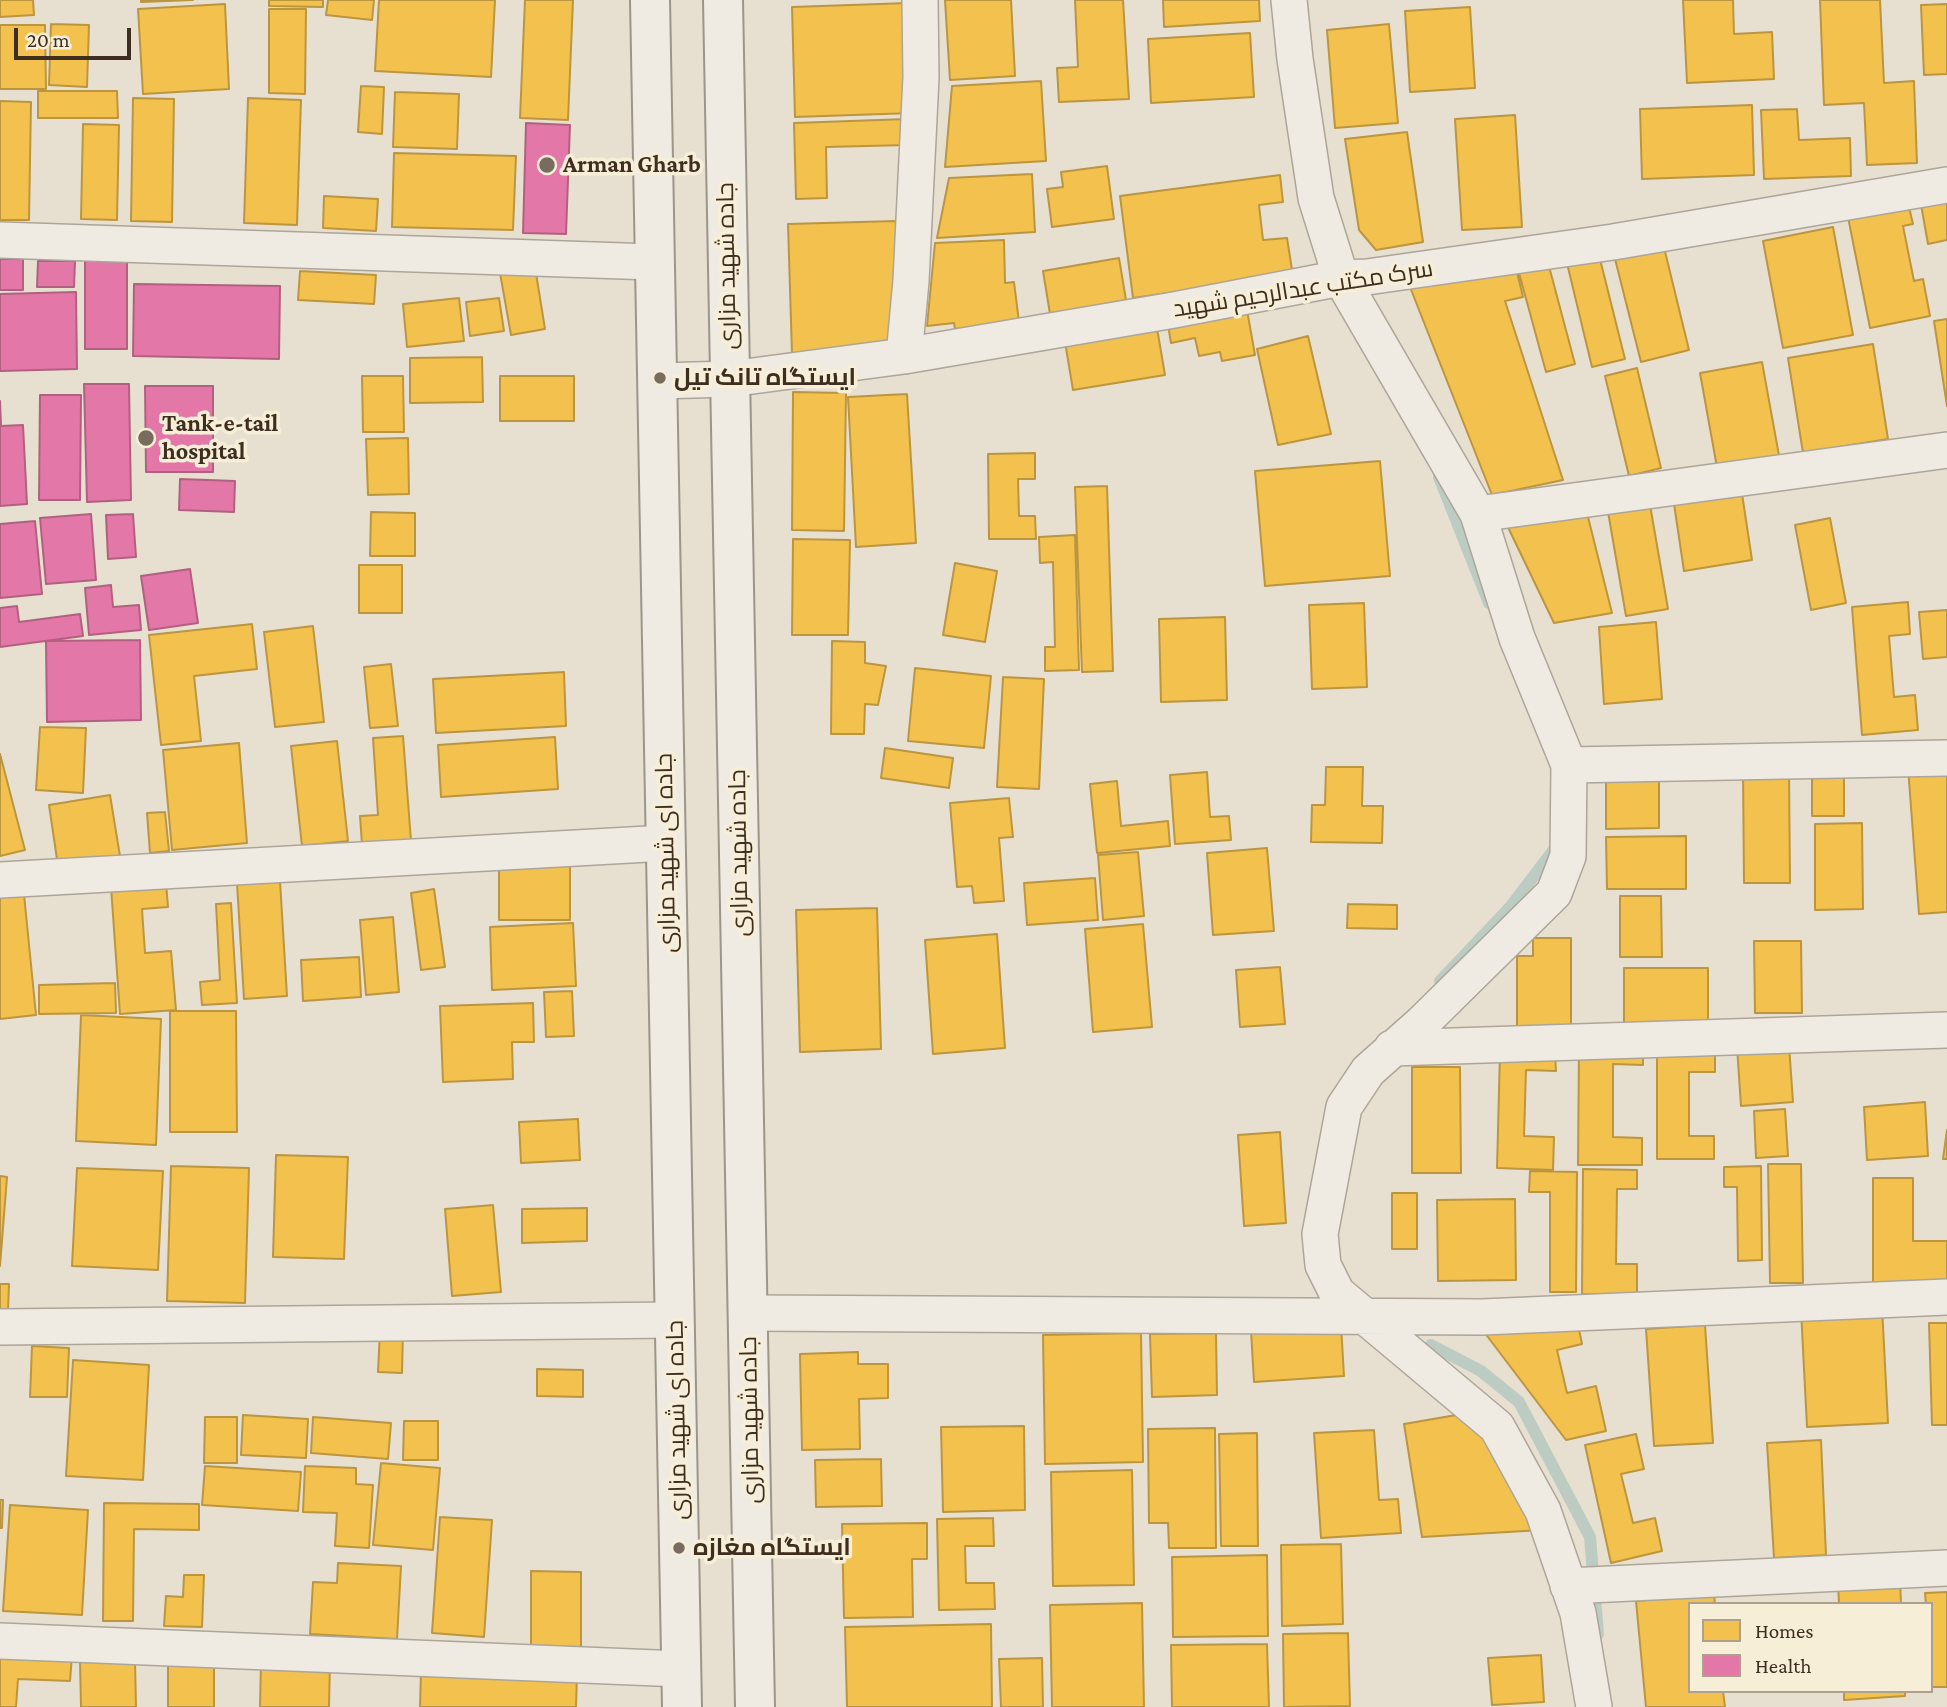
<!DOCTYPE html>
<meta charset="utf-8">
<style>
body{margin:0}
#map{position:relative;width:1947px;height:1707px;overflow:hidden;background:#e7e0d1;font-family:"Crimson Pro",serif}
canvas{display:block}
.legend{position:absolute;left:1688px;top:1602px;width:245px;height:91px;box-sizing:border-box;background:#f7eed8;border:2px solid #ada18e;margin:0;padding:9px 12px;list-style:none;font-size:21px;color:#3d2e20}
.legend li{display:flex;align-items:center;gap:14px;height:35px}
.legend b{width:35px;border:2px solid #ada18e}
.scale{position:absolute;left:14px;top:28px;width:117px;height:32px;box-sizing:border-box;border:4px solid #3d2e20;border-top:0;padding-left:9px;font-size:21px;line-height:24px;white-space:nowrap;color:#3d2e20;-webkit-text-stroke:5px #f7eed8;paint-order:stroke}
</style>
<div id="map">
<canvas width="1947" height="1707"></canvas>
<ul class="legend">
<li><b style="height:19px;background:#f2c14e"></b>Homes</li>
<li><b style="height:19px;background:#e377a8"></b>Health</li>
</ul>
<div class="scale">20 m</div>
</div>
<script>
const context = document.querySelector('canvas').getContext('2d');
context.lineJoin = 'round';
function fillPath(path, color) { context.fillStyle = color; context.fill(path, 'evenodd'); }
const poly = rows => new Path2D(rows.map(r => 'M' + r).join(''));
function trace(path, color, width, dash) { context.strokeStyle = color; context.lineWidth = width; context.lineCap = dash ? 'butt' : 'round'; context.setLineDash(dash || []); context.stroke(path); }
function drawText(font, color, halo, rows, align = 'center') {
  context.font = font + ' "Crimson Pro",Cairo,serif'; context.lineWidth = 7; context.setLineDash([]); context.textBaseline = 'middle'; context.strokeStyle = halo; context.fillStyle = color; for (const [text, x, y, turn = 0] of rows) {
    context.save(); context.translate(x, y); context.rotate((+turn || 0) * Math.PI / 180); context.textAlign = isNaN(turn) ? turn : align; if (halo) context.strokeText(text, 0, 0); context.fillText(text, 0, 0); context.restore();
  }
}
const homes = poly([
 [0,0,33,0,34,15,0,17,0,0],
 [141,0,193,0,141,2,141,0],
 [269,0,323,0,323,7,269,6,269,0],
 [328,0,374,0,372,20,326,15,328,0],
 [379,0,495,0,491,77,375,71,379,0],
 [525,0,573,0,568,120,520,118,525,0],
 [945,0,1011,0,1015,76,950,80,945,0],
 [1075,0,1123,0,1129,99,1059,102,1057,68,1078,67,1075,0],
 [1163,0,1259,0,1260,21,1164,27,1163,0],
 [1683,0,1733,0,1734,34,1772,32,1774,79,1687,83,1683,0],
 [1820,0,1880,0,1884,83,1914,81,1917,163,1867,165,1864,103,1824,105,1820,0],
 [909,3,913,113,795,117,792,7,909,3],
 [225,4,229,89,143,94,138,9,225,4],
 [1947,4,1947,74,1924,75,1921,5,1947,4],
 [1470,7,1475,88,1410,92,1405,11,1470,7],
 [269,9,306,9,305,94,269,93,269,9],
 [51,24,89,25,87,87,49,85,51,24],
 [1389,24,1398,123,1335,128,1327,30,1389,24],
 [0,25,45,25,46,89,0,89,0,25],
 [1250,33,1254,97,1151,103,1148,39,1250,33],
 [1041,81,1046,161,945,167,952,86,1041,81],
 [361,86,384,87,382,134,358,132,361,86],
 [38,91,117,91,118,118,38,118,38,91],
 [395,92,459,94,457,149,393,147,395,92],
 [133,98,174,99,172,222,131,221,133,98],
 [248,98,301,100,297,225,244,223,248,98],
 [0,101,31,102,29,220,0,220,0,101],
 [1752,105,1754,175,1642,179,1640,109,1752,105],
 [1797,109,1799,140,1850,138,1851,176,1764,179,1761,110,1797,109],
 [1515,115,1522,227,1462,230,1455,119,1515,115],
 [907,119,908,145,826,147,827,198,796,199,794,123,907,119],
 [83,124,119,125,117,220,81,219,83,124],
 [1407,132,1423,242,1376,250,1359,230,1345,139,1407,132],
 [394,153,516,156,513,230,392,227,394,153],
 [1107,166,1114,219,1052,227,1047,189,1063,187,1061,172,1107,166],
 [1032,174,1035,232,937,238,949,178,1032,174],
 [1280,175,1283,202,1259,205,1263,240,1287,238,1293,276,1133,298,1120,196,1280,175],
 [1947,194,1947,240,1928,244,1920,199,1947,194],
 [324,196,378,199,376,231,323,228,324,196],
 [1907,199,1913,224,1903,226,1914,281,1923,279,1930,316,1870,328,1847,212,1907,199],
 [896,221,899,351,792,354,788,224,896,221],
 [1833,227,1853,335,1783,348,1763,241,1833,227],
 [1661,235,1689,350,1641,362,1612,247,1661,235],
 [1004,240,1005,283,1014,282,1019,322,955,329,954,323,927,326,935,243,1004,240],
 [1597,247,1625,359,1592,367,1565,255,1597,247],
 [1546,255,1575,364,1546,372,1516,262,1546,255],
 [1119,258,1126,300,1050,314,1043,271,1119,258],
 [1514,260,1523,297,1505,301,1563,480,1492,495,1408,282,1514,260],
 [535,267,545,329,511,335,500,273,535,267],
 [300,271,376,275,374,304,298,300,300,271],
 [459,298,464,341,407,347,403,304,459,298],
 [499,298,504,331,470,336,466,302,499,298],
 [1247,310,1255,355,1222,361,1220,352,1199,356,1195,338,1171,343,1168,325,1247,310],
 [1947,319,1947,406,1934,321,1947,319],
 [1157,328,1165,375,1073,390,1065,342,1157,328],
 [1308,336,1331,434,1278,445,1257,349,1308,336],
 [1873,344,1888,439,1803,453,1788,358,1873,344],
 [482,357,483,402,410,403,410,358,482,357],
 [1762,362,1780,461,1718,473,1700,373,1762,362],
 [1637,368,1661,468,1629,476,1605,376,1637,368],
 [362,376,403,376,404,432,363,432,362,376],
 [500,376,574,376,574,421,500,421,500,376],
 [793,392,846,393,844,531,792,530,793,392],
 [907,394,916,543,856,547,848,397,907,394],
 [408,438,409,494,368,495,366,439,408,438],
 [1035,453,1035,479,1018,479,1019,516,1035,516,1036,539,989,539,988,454,1035,453],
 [1380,461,1390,576,1265,586,1255,471,1380,461],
 [1107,486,1113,671,1082,672,1075,487,1107,486],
 [1741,487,1752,560,1684,571,1673,497,1741,487],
 [1649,499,1668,609,1626,616,1607,506,1649,499],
 [1585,505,1612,613,1554,623,1505,521,1585,505],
 [371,512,415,513,415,556,370,556,371,512],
 [1830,518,1846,603,1811,610,1795,525,1830,518],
 [1075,535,1079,670,1045,671,1045,647,1055,647,1053,562,1040,563,1039,537,1075,535],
 [793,539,850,540,848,635,792,635,793,539],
 [955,563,997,571,985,642,943,635,955,563],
 [359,565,402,565,402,613,359,613,359,565],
 [1908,602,1910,634,1889,636,1894,697,1915,695,1918,730,1862,735,1852,607,1908,602],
 [1364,603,1367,687,1312,689,1309,605,1364,603],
 [1947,610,1947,657,1923,659,1919,612,1947,610],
 [1225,617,1227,700,1161,702,1159,619,1225,617],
 [1656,622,1662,699,1604,704,1599,627,1656,622],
 [252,624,257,669,194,676,201,741,161,745,149,635,252,624],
 [313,626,324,722,275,727,264,632,313,626],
 [832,641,865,642,865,663,886,666,878,705,865,704,864,734,831,734,832,641],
 [391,664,398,726,370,728,364,667,391,664],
 [915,668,991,676,984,748,908,741,915,668],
 [564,672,566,726,436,733,433,679,564,672],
 [1003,677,1044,679,1039,789,997,787,1003,677],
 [40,727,86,728,83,793,36,790,40,727],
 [403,736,411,841,362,844,360,816,378,815,373,738,403,736],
 [555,737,558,789,441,797,438,745,555,737],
 [337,741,348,841,302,846,291,746,337,741],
 [239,743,247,843,172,850,163,750,239,743],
 [885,748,953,758,949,788,881,778,885,748],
 [0,754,25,850,0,856,0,754],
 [1947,764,1947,912,1919,914,1908,767,1947,764],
 [1812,766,1844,766,1844,816,1812,816,1812,766],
 [1326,767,1363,767,1362,806,1383,806,1382,843,1311,842,1312,805,1325,805,1326,767],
 [1743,769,1789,769,1790,883,1744,883,1743,769],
 [1606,770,1659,770,1659,828,1606,829,1606,770],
 [1207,772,1210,817,1229,816,1231,840,1175,844,1170,775,1207,772],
 [1117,781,1121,826,1168,821,1170,846,1097,853,1090,784,1117,781],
 [110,795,120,856,58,866,49,805,110,795],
 [1009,798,1013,837,999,838,1004,901,974,903,972,886,957,887,950,803,1009,798],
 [165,812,169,851,150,853,147,813,165,812],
 [1862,823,1863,909,1815,910,1815,824,1862,823],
 [1686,836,1686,889,1607,889,1606,837,1686,836],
 [1267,848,1274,931,1213,935,1207,853,1267,848],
 [1138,852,1144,916,1103,920,1098,855,1138,852],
 [570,860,570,920,499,920,499,861,570,860],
 [1095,878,1098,920,1027,925,1024,883,1095,878],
 [280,881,287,996,244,999,237,883,280,881],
 [166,883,168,907,142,909,145,953,171,951,176,1010,120,1014,111,887,166,883],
 [434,889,445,967,421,970,411,893,434,889],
 [24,894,36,1015,0,1019,0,896,24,894],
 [1620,896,1661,896,1662,957,1620,957,1620,896],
 [231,903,237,1003,202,1005,200,982,220,980,216,904,231,903],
 [1348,904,1397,905,1397,929,1347,928,1348,904],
 [877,908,881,1049,800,1052,796,910,877,908],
 [393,917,399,992,366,995,360,920,393,917],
 [573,923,576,986,492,990,490,927,573,923],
 [1143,924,1152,1027,1093,1032,1085,929,1143,924],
 [997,934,1005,1048,933,1054,925,940,997,934],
 [1533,938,1571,938,1571,1036,1517,1037,1517,956,1533,956,1533,938],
 [1754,941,1801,941,1802,1013,1755,1013,1754,941],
 [359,957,361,997,303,1001,301,960,359,957],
 [1280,967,1285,1024,1240,1027,1236,970,1280,967],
 [1624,968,1708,968,1708,1029,1624,1029,1624,968],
 [115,983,116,1013,39,1014,39,985,115,983],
 [572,991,574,1036,546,1037,544,992,572,991],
 [533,1003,534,1042,512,1042,513,1079,443,1082,440,1006,533,1003],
 [170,1011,236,1011,237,1132,170,1132,170,1011],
 [81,1015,161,1019,156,1145,76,1141,81,1015],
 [1789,1045,1793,1102,1741,1106,1737,1047,1789,1045],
 [1579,1046,1643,1046,1643,1065,1613,1064,1613,1137,1642,1138,1642,1165,1578,1165,1579,1046],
 [1657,1046,1715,1046,1715,1072,1689,1072,1689,1136,1714,1136,1714,1159,1657,1159,1657,1046],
 [1500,1053,1555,1054,1556,1071,1526,1070,1524,1136,1554,1137,1553,1170,1497,1168,1500,1053],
 [1412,1067,1460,1067,1461,1173,1412,1173,1412,1067],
 [1925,1102,1928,1156,1867,1160,1864,1107,1925,1102],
 [1785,1109,1788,1156,1756,1158,1754,1111,1785,1109],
 [578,1119,580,1160,521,1163,519,1122,578,1119],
 [1947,1130,1947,1159,1943,1159,1947,1130],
 [1280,1132,1286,1223,1244,1226,1238,1135,1280,1132],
 [276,1155,348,1157,344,1259,273,1257,276,1155],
 [1768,1164,1801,1164,1803,1283,1770,1283,1768,1164],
 [171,1166,249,1168,245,1303,167,1301,171,1166],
 [1761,1166,1762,1260,1738,1261,1737,1187,1724,1187,1724,1167,1761,1166],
 [77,1168,163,1171,158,1270,72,1266,77,1168],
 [1583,1169,1637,1170,1637,1189,1617,1189,1616,1264,1637,1264,1637,1295,1582,1294,1583,1169],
 [1530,1171,1577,1172,1576,1292,1550,1292,1550,1192,1529,1192,1530,1171],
 [0,1176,7,1177,0,1266,0,1176],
 [1873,1178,1913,1178,1913,1241,1947,1241,1947,1283,1873,1283,1873,1178],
 [1392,1193,1417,1193,1417,1249,1392,1249,1392,1193],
 [1515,1199,1516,1280,1438,1281,1437,1200,1515,1199],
 [493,1205,501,1292,452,1296,445,1209,493,1205],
 [587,1208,587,1241,522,1243,522,1209,587,1208],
 [0,1284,9,1284,8,1310,0,1310,0,1284],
 [1882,1306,1888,1423,1807,1427,1801,1310,1882,1306],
 [1577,1319,1582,1344,1557,1350,1567,1393,1596,1386,1606,1431,1566,1440,1478,1324,1577,1319],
 [1929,1323,1947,1323,1947,1425,1932,1425,1929,1323],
 [1341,1325,1344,1376,1254,1382,1251,1331,1341,1325],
 [1705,1325,1713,1443,1654,1446,1646,1329,1705,1325],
 [380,1331,403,1331,402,1373,378,1372,380,1331],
 [1141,1333,1143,1462,1045,1464,1043,1335,1141,1333],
 [1216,1333,1217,1395,1152,1397,1150,1334,1216,1333],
 [32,1346,69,1348,67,1397,30,1397,32,1346],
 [858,1352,858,1364,888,1364,888,1398,859,1399,860,1449,802,1450,800,1354,858,1352],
 [73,1360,149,1365,143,1480,66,1476,73,1360],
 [537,1369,583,1370,583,1397,537,1396,537,1369],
 [1468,1413,1542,1530,1422,1537,1404,1424,1468,1413],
 [243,1415,308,1419,306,1458,241,1455,243,1415],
 [205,1417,237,1417,237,1463,204,1463,205,1417],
 [313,1417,391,1423,388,1459,311,1453,313,1417],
 [404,1421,438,1421,438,1460,403,1460,404,1421],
 [1024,1426,1025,1510,943,1512,941,1427,1024,1426],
 [1215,1428,1216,1548,1169,1548,1168,1523,1149,1523,1148,1429,1215,1428],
 [1374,1430,1379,1500,1398,1499,1401,1533,1321,1538,1314,1433,1374,1430],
 [1257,1433,1258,1546,1221,1546,1219,1434,1257,1433],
 [1636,1434,1644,1469,1621,1474,1633,1523,1655,1518,1662,1551,1611,1563,1585,1445,1636,1434],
 [1821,1440,1826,1555,1774,1558,1767,1443,1821,1440],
 [881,1459,882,1506,816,1507,815,1460,881,1459],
 [381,1463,440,1468,433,1550,373,1545,381,1463],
 [205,1466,301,1472,298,1511,202,1505,205,1466],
 [305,1466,356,1468,356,1484,373,1485,369,1548,335,1546,337,1513,303,1512,305,1466],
 [1132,1470,1134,1585,1053,1586,1051,1472,1132,1470],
 [0,1500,3,1500,2,1528,0,1528,0,1500],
 [104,1503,199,1504,199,1530,134,1529,133,1621,103,1621,104,1503],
 [10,1505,88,1510,82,1615,3,1611,10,1505],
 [440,1517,492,1520,484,1637,432,1633,440,1517],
 [993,1518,994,1546,965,1546,966,1583,994,1583,995,1609,939,1610,937,1519,993,1518],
 [927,1523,927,1559,912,1559,913,1617,844,1618,842,1524,927,1523],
 [1341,1544,1343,1624,1282,1626,1281,1545,1341,1544],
 [1267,1555,1268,1636,1173,1637,1172,1557,1267,1555],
 [338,1563,401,1566,397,1639,310,1634,313,1582,337,1583,338,1563],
 [531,1571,581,1572,581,1652,531,1651,531,1571],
 [184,1575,204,1575,202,1627,164,1626,166,1596,183,1597,184,1575],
 [1900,1580,1901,1604,1839,1604,1838,1584,1900,1580],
 [1947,1592,1947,1687,1931,1687,1931,1604,1926,1604,1925,1593,1947,1592],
 [1714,1594,1715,1604,1690,1604,1690,1691,1723,1691,1725,1707,1646,1707,1636,1601,1714,1594],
 [1142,1603,1144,1707,1052,1707,1050,1605,1142,1603],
 [991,1624,992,1707,847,1707,845,1627,991,1624],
 [1348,1633,1350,1706,1284,1707,1283,1634,1348,1633],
 [1267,1644,1269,1707,1172,1707,1171,1645,1267,1644],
 [0,1653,72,1656,70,1681,18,1679,16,1707,0,1707,0,1653],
 [1541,1655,1544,1702,1492,1705,1488,1658,1541,1655],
 [214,1658,214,1707,168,1707,168,1659,214,1658],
 [1042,1658,1043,1707,1001,1707,999,1659,1042,1658],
 [135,1660,136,1707,81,1707,80,1661,135,1660],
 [261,1661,330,1662,329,1707,260,1707,261,1661],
 [421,1671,577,1675,576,1707,420,1707,421,1671],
 [1844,1691,1905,1691,1905,1696,1844,1700,1844,1691]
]);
const health = poly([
 [526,123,570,125,566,234,523,233,526,123],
 [0,259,23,259,23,290,0,290,0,259],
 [38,261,75,261,74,287,37,287,38,261],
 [85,261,127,261,127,349,85,349,85,261],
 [134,284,280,286,279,359,133,356,134,284],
 [76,292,77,369,0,371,0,294,76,292],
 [84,384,129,384,131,500,87,502,84,384],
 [145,386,213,386,213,472,146,472,145,386],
 [40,395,81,395,80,500,39,500,40,395],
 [0,401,1,426,23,425,27,504,0,506,0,401],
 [180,479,235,481,234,512,179,510,180,479],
 [91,514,96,580,46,584,40,518,91,514],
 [133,514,136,557,108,559,106,515,133,514],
 [35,521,42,594,0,598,0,524,35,521],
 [190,569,198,623,149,630,141,576,190,569],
 [111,585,113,607,139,605,141,630,89,635,85,588,111,585],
 [17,606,19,622,80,614,83,636,0,647,0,608,17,606],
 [140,640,141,720,47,722,46,641,140,640]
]);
const stream = poly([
 [1439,477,1489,603],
 [1440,981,1511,906,1556,847],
 [1431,1345,1481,1371,1519,1402,1590,1537,1598,1634]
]);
const minor = poly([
 [1289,0,1295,59,1316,198,1341,278,1478,514,1517,638,1569,765,1568,856,1554,893,1422,1023,1368,1071,1344,1107,1320,1234,1323,1265,1337,1293,1497,1427,1543,1511,1578,1613,1594,1707],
 [0,240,653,262],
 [904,356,911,281,921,77,920,0],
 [658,381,730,379,904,356,1174,310,1341,278,1367,277,1613,242,1947,185],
 [1478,514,1947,450],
 [1569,765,1947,758],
 [0,880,666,843],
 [1392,1048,1947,1030],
 [748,1313,1482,1317,1947,1297],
 [0,1327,675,1320],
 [1568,1586,1947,1568],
 [0,1641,681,1669]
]);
const secondary = poly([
 [650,0,682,1707],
 [723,0,755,1707]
]);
const markers = [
 [547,165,9,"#786c5e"],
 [660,378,7,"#786c5e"],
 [146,438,9,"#786c5e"],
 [679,1548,7,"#786c5e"]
];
const poiNames = [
 ["Arman Gharb",563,165],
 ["ایستگاه تانک تیل",674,378],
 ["Tank-e-tail",162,424],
 ["hospital",162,452],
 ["ایستگاه مغازه",693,1548]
];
const streetNames = [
 ["جاده شهید مزاری",727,266,-91],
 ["سرک مکتب عبدالرحیم شهید",1303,289,-9],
 ["جاده ای شهید مزاری",666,853,-91],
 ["جاده شهید مزاری",739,853,-91],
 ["جاده ای شهید مزاری",677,1420,-91],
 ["جاده شهید مزاری",750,1420,-91]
];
fillPath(homes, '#f2c14e');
trace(homes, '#bc9540', 2);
fillPath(health, '#e377a8');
trace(health, '#b1617f', 2);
trace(stream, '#bcccc2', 12);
trace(minor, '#ada599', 38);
trace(secondary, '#9c958a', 42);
trace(minor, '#efebe3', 35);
trace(secondary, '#efebe3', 38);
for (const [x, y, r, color] of markers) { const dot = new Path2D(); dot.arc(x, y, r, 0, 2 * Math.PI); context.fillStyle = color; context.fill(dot); trace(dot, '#f7eed8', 2.5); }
drawText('bold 24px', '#3d2e20', '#f7eed8', poiNames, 'left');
drawText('24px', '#3d2e20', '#f7eed8', streetNames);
</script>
